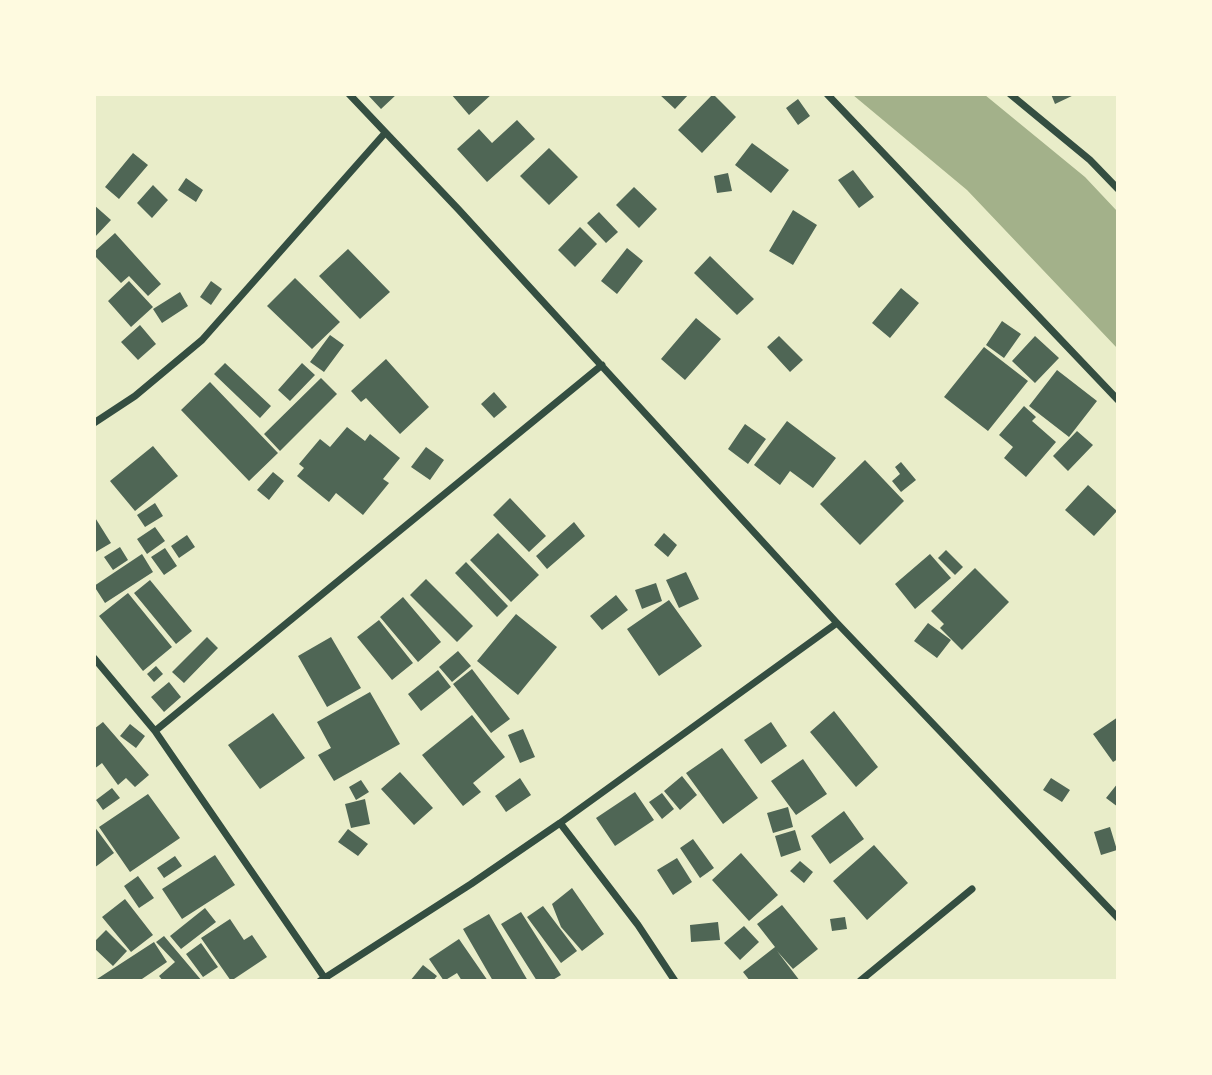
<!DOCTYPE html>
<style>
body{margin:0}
#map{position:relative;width:1212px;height:1075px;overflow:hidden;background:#e9edc9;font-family:"Fira Sans",sans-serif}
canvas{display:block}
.frame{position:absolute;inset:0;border:96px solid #fefae0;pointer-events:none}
</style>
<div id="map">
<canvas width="1212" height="1075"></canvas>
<div class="frame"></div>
</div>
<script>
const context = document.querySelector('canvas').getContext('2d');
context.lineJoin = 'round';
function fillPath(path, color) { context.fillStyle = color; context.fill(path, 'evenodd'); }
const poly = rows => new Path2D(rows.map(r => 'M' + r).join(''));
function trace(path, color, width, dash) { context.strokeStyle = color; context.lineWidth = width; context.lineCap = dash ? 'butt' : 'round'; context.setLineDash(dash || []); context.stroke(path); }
const water = poly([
 [853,95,985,95,1085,177,1117,211,1117,348,967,190]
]);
const building = poly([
 [367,94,397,94,381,109],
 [451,94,492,94,469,115],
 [659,94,689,94,675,109],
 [713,94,736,117,702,153,678,130],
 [1051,94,1076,94,1055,104],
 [798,99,810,116,798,125,786,108],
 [517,120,535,139,487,182,457,149,479,129,492,143],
 [752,143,789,170,771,193,735,165],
 [549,148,578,177,549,205,520,176],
 [133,153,148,165,119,199,105,187],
 [853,170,874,197,859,208,838,180],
 [728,173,732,191,717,193,714,176],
 [186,178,203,190,196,202,178,190],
 [153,185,168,200,152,218,137,203],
 [634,187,657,209,639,228,616,205],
 [94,205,111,220,94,238],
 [793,210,817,225,793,265,769,251],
 [599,212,618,232,606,243,587,223],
 [580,227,597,244,575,267,558,250],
 [115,233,161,284,148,296,129,276,121,283,94,255,94,252],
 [627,248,643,261,617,294,601,281],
 [348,249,390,292,360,319,319,276],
 [710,256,754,299,737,315,694,273],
 [295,278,340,322,312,349,267,306],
 [129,281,153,307,131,327,108,301],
 [211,281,222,289,211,305,200,297],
 [901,288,919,303,890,338,872,323],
 [180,292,188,306,162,323,153,309],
 [696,318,721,339,685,380,661,359],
 [1002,321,1021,334,1004,358,986,345],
 [140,325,156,344,138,360,121,342],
 [330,335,344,345,324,372,310,362],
 [779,336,803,360,790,372,767,347],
 [1035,336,1059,358,1035,383,1012,361],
 [984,347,1028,381,988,431,944,397],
 [386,359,429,407,400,434,366,398,361,402,351,391],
 [225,363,271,406,260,418,214,374],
 [302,363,315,375,290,401,278,390],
 [1057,370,1097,401,1069,437,1029,406],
 [321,378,337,394,280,451,264,434],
 [210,382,278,453,249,481,181,410],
 [494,392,507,407,494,418,481,404],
 [1024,406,1036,417,1032,421,1056,442,1026,477,1004,458,1013,447,999,435],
 [787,421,836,458,813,488,790,471,780,485,754,465],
 [745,424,766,439,748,464,728,449],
 [347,427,365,441,370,434,400,458,383,479,389,483,363,515,336,493,329,502,297,476,304,468,299,464,320,439,330,447],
 [1077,431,1093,445,1068,471,1053,456],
 [153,446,178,476,135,511,110,481],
 [426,447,444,460,430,480,411,467],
 [865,460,904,501,860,545,820,504],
 [901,462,916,480,901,492,892,481,900,474,895,467],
 [273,472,284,481,269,500,257,490],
 [1088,485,1117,511,1094,536,1065,510],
 [510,498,546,536,529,552,493,515],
 [155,503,163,516,145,527,137,515],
 [94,516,111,543,94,553],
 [574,522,585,536,547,569,536,556],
 [155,527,165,541,147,554,137,539],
 [498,533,539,575,511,602,470,560],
 [664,533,677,545,668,557,654,545],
 [187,535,195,547,179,558,171,546],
 [120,547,128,560,113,570,104,557],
 [165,548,177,566,164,575,151,557],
 [946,550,963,567,955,575,938,558],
 [142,554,153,572,105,603,94,586],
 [930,554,951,578,915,609,895,584],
 [466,562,508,606,497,617,455,573],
 [975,568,1009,602,962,650,940,628,944,624,931,611],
 [686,572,699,599,679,608,666,580],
 [426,579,473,626,457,642,410,595],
 [150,580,192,631,176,644,134,593],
 [656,583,662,601,642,609,635,590],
 [128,593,172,647,143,671,99,616],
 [616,595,628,610,602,630,590,616],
 [403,597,441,642,418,662,380,617],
 [669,600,702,646,659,676,627,629],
 [516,614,557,647,518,695,477,661],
 [379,620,413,663,392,680,357,637],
 [928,623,951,640,937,658,914,641],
 [207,637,218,648,184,683,172,672],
 [331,637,361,688,327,707,298,656],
 [458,651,471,666,452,682,439,667],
 [156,666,163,674,154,682,147,674],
 [472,669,510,719,491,733,453,684],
 [438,670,451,687,421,711,408,694],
 [169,682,181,697,164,712,151,697],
 [370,692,400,744,334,781,318,755,331,748,317,722],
 [834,711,878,767,856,787,810,732],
 [273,713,305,758,260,789,228,745],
 [472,715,505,757,473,783,481,792,463,806,422,755],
 [1118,717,1118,759,1113,762,1093,734],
 [103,722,149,775,135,787,126,778,118,785,102,763,94,769,94,729],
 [771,722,787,746,761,764,744,740],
 [130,724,145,736,136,748,120,736],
 [523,729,535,757,520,763,508,735],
 [722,748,758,798,723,824,686,773],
 [803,759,827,794,796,815,771,781],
 [400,772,433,808,414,825,381,789],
 [682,776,697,795,680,810,664,791],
 [520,778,531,795,506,812,495,796],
 [1051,778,1070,790,1062,802,1043,790],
 [361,780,369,792,356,800,349,787],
 [1118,783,1118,807,1106,798],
 [112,788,120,798,103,810,96,800],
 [635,792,654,820,615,846,596,818],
 [662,793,674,809,662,819,649,802],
 [148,794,180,838,130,872,99,827],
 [365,799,370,824,351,828,345,804],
 [788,807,793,827,773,833,767,813],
 [844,811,864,839,830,864,811,836],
 [94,826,114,853,94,868],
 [1110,827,1117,850,1101,855,1094,832],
 [348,829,368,844,358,856,338,842],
 [795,830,801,850,781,857,775,836],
 [693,839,714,868,700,878,680,848],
 [874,845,908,883,867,920,833,881],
 [741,853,778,895,749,921,712,880],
 [215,855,235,885,182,919,162,889],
 [175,856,182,866,164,878,157,868],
 [677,858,692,882,673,895,657,870],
 [800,861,813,872,804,883,790,871],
 [138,876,154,898,139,908,124,886],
 [572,888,604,934,582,951,561,927,552,904],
 [125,899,153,935,131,952,102,917],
 [782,905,818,949,793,969,777,951,800,981,750,981,743,972,775,947,757,924],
 [543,906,577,951,561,963,527,917],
 [205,908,216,922,181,949,170,936],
 [521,912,561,975,551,981,537,981,501,924],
 [489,914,528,981,493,981,463,929],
 [845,917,847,929,832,931,830,919],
 [230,919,244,940,252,935,267,957,231,981,201,938],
 [718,922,720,940,691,942,690,925],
 [744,926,759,942,740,960,724,943],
 [106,930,127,951,113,966,94,948,94,942],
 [164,936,202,981,163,981,159,976,175,962,156,942],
 [459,939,488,981,462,981,457,973,444,981,429,959],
 [154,942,167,962,139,981,94,981],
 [201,943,218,967,203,977,186,954],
 [423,965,437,976,433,981,410,981]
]);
const minor = poly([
 [349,94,459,210,837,623,1118,918],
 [827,94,1118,400],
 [1010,94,1090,160,1118,189],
 [94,423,135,396,202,340,385,133],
 [94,658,155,731,326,980],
 [155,731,602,365],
 [560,823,638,925,675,981],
 [320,981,471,884,560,823,837,623],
 [860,981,972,889]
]);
fillPath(water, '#a3b18a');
fillPath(building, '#4f6655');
trace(minor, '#344e41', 7);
</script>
